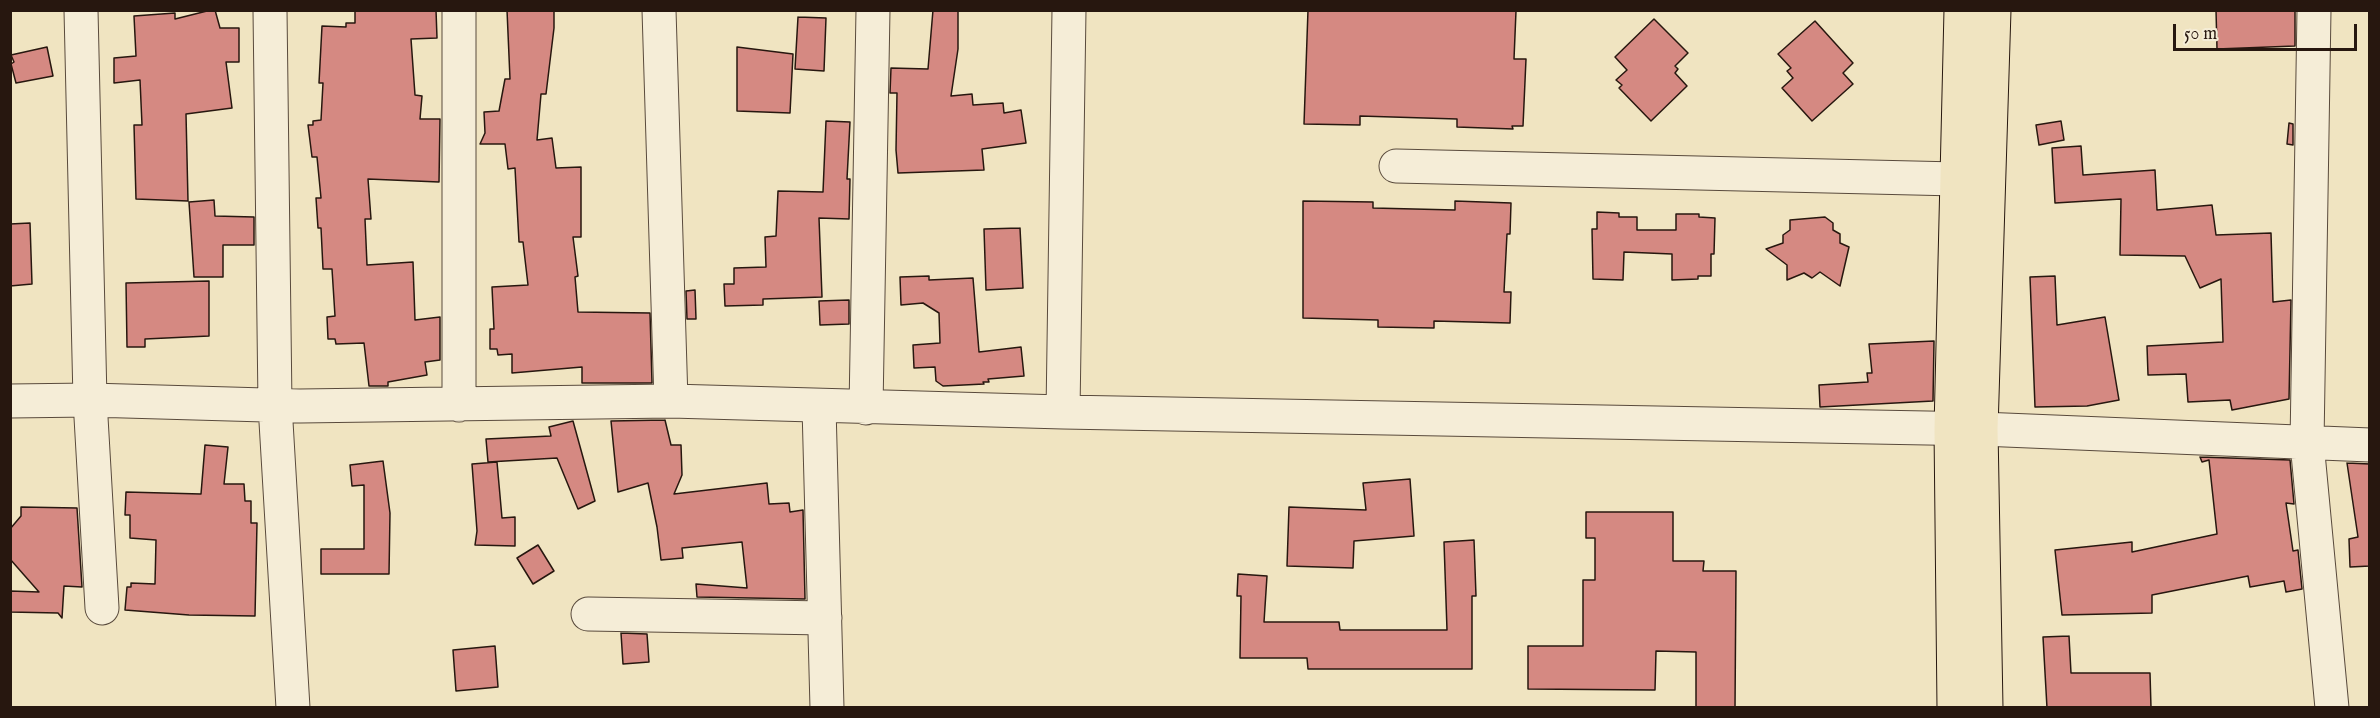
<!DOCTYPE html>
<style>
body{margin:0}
#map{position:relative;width:2380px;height:718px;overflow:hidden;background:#f0e4c1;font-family:"IM FELL English",serif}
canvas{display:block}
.frame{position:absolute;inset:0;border:12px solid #27170f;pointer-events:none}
.scale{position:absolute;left:2173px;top:24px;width:184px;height:27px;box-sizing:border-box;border:3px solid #27170f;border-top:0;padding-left:8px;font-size:18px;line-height:21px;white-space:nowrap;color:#27170f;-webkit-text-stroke:4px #f5edd7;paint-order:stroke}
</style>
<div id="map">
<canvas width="2380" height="718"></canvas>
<div class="frame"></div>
<div class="scale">50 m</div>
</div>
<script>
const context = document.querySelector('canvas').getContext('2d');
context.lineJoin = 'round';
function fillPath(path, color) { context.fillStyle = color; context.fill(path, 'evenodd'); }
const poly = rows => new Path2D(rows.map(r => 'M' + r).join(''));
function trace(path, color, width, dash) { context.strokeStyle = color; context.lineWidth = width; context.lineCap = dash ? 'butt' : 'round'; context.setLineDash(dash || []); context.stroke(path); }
const building = poly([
 [211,10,215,10,220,28,239,28,239,62,226,62,232,108,186,114,188,201,136,199,134,125,142,125,140,80,114,83,114,58,136,56,134,16,175,13,175,19,211,10],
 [355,10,436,10,437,38,411,39,415,95,422,96,420,119,440,119,439,182,368,179,371,219,365,219,367,265,413,262,415,320,440,317,440,360,425,362,427,375,388,382,388,386,369,386,364,343,336,344,335,339,328,339,327,317,335,316,332,269,323,269,321,228,318,228,316,198,321,198,317,157,312,157,308,125,313,125,313,121,321,120,323,83,319,83,322,26,346,27,346,23,355,23,355,10],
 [507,10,554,10,554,28,546,94,541,94,537,140,552,138,556,168,581,167,581,237,573,237,578,276,575,277,578,312,650,313,652,383,582,383,582,367,512,373,512,354,498,355,497,349,490,349,490,329,494,329,492,287,528,285,523,242,519,242,515,168,508,169,505,144,480,144,485,133,484,112,499,111,505,79,510,79,507,10],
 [933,10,958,10,958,49,951,96,972,94,973,105,1003,103,1004,113,1021,110,1026,143,982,149,984,170,898,173,896,150,897,93,890,93,891,68,928,69,933,10],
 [1308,10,1516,11,1514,59,1526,59,1523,126,1512,126,1513,129,1457,127,1457,119,1360,116,1360,125,1304,124,1308,10],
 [2216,10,2295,10,2295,46,2217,49,2216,10],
 [798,17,826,18,824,71,795,69,798,17],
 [1654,19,1688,53,1675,66,1678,69,1675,73,1687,86,1651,121,1619,88,1622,85,1616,80,1627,70,1615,57,1654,19],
 [1815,21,1853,63,1843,73,1853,84,1812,121,1782,88,1793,78,1787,71,1791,68,1778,54,1815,21],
 [47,47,53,76,16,83,11,64,14,62,11,55,47,47],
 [737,47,793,54,790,113,737,111,737,47],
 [826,121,850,122,847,179,850,179,849,219,819,218,822,297,763,299,763,305,725,306,724,284,734,284,734,268,766,267,765,237,776,236,778,191,823,192,826,121],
 [2061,121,2064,140,2039,145,2036,125,2061,121],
 [2289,123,2293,124,2293,145,2287,144,2289,123],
 [2081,146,2083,175,2155,170,2157,210,2212,205,2216,235,2271,233,2273,302,2291,300,2289,399,2232,410,2230,400,2188,402,2186,374,2148,375,2147,346,2223,342,2221,279,2200,288,2185,256,2120,255,2121,199,2055,203,2052,148,2081,146],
 [214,200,215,216,254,217,254,245,223,245,223,277,194,277,189,202,214,200],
 [1303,201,1373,202,1373,208,1455,210,1455,201,1511,203,1510,234,1507,234,1504,292,1511,292,1510,323,1434,321,1434,328,1378,327,1378,320,1303,318,1303,201],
 [1597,212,1619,213,1619,217,1637,217,1637,230,1676,230,1676,214,1699,214,1699,217,1715,218,1714,254,1711,254,1711,276,1698,276,1698,279,1672,280,1672,254,1624,252,1623,280,1593,279,1592,229,1597,229,1597,212],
 [1825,217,1833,223,1833,230,1840,234,1840,243,1849,247,1840,286,1820,272,1812,278,1804,273,1787,280,1787,265,1766,249,1783,243,1783,235,1790,230,1790,220,1825,217],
 [30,223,32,284,10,286,10,224,30,223],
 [1020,228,1023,288,986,290,984,229,1020,228],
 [929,276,929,280,973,278,979,352,1021,347,1024,376,988,379,989,382,983,382,984,384,943,386,936,381,935,367,914,368,913,345,940,343,939,313,923,303,901,305,900,277,929,276],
 [2055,276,2057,325,2105,317,2119,400,2087,406,2035,407,2030,277,2055,276],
 [209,281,209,336,145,339,145,347,127,347,126,283,209,281],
 [695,290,696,319,687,319,686,291,695,290],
 [849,300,849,324,820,325,819,301,849,300],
 [1934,341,1933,401,1820,407,1819,385,1868,382,1867,373,1872,373,1869,344,1934,341],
 [665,420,671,445,681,445,682,475,674,494,767,483,769,504,789,503,790,512,803,510,805,599,697,597,696,584,747,588,742,542,682,548,683,558,661,560,657,527,648,483,618,492,611,421,665,420],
 [573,421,595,501,578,509,557,458,488,462,486,439,551,436,549,427,573,421],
 [205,445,228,447,224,484,244,484,245,501,251,501,251,523,257,523,255,616,189,615,125,610,127,587,131,587,131,583,155,584,156,540,130,538,130,515,125,515,126,492,201,494,205,445],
 [2200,457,2290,460,2294,504,2286,503,2293,551,2298,550,2302,589,2286,592,2284,581,2250,587,2248,576,2152,595,2152,613,2062,615,2055,550,2132,542,2132,552,2217,534,2209,460,2202,462,2200,457],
 [383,461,390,513,389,574,321,574,321,549,364,549,364,485,352,486,350,465,383,461],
 [497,462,502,518,515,517,515,546,475,545,477,531,472,464,497,462],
 [2347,463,2370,464,2370,566,2350,567,2349,539,2358,537,2347,463],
 [1410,479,1414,536,1354,541,1353,568,1287,566,1289,507,1366,510,1363,483,1410,479],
 [21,507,77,508,82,587,64,586,62,618,58,613,10,612,10,591,39,592,10,559,10,529,21,516,21,507],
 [1586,512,1673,512,1673,561,1704,561,1703,571,1736,571,1735,708,1696,708,1696,652,1656,651,1655,690,1528,689,1528,646,1583,646,1583,580,1595,580,1595,538,1586,538,1586,512],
 [1474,540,1476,596,1472,596,1472,669,1308,669,1307,658,1240,658,1241,596,1237,596,1238,574,1267,576,1264,622,1339,622,1340,630,1447,630,1444,542,1474,540],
 [538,545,554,571,533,584,517,558,538,545],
 [621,633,647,634,649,662,623,664,621,633],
 [2069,636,2071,673,2150,673,2151,708,2047,708,2043,637,2069,636],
 [495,646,498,687,456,691,453,650,495,646]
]);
const minor = poly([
 [81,10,90,400,102,608],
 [270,10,275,405,293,708],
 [659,10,671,401],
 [2314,10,2307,443,2332,708],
 [1396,166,1957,179],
 [10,401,90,400,300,406,671,401,1063,412,1981,429,2370,445],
 [459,405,459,10],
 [819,407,827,708],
 [866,408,873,10],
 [1063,412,1069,10],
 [588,614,825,618]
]);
const major = poly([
 [1954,708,1951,429,1961,10],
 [1986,708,1981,429,1994,10]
]);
fillPath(building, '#d58982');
trace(building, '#27170f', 1.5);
trace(minor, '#594a3c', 35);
trace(major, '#27170f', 35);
trace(minor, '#f5edd7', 33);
trace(major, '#f0e4c1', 33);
</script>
